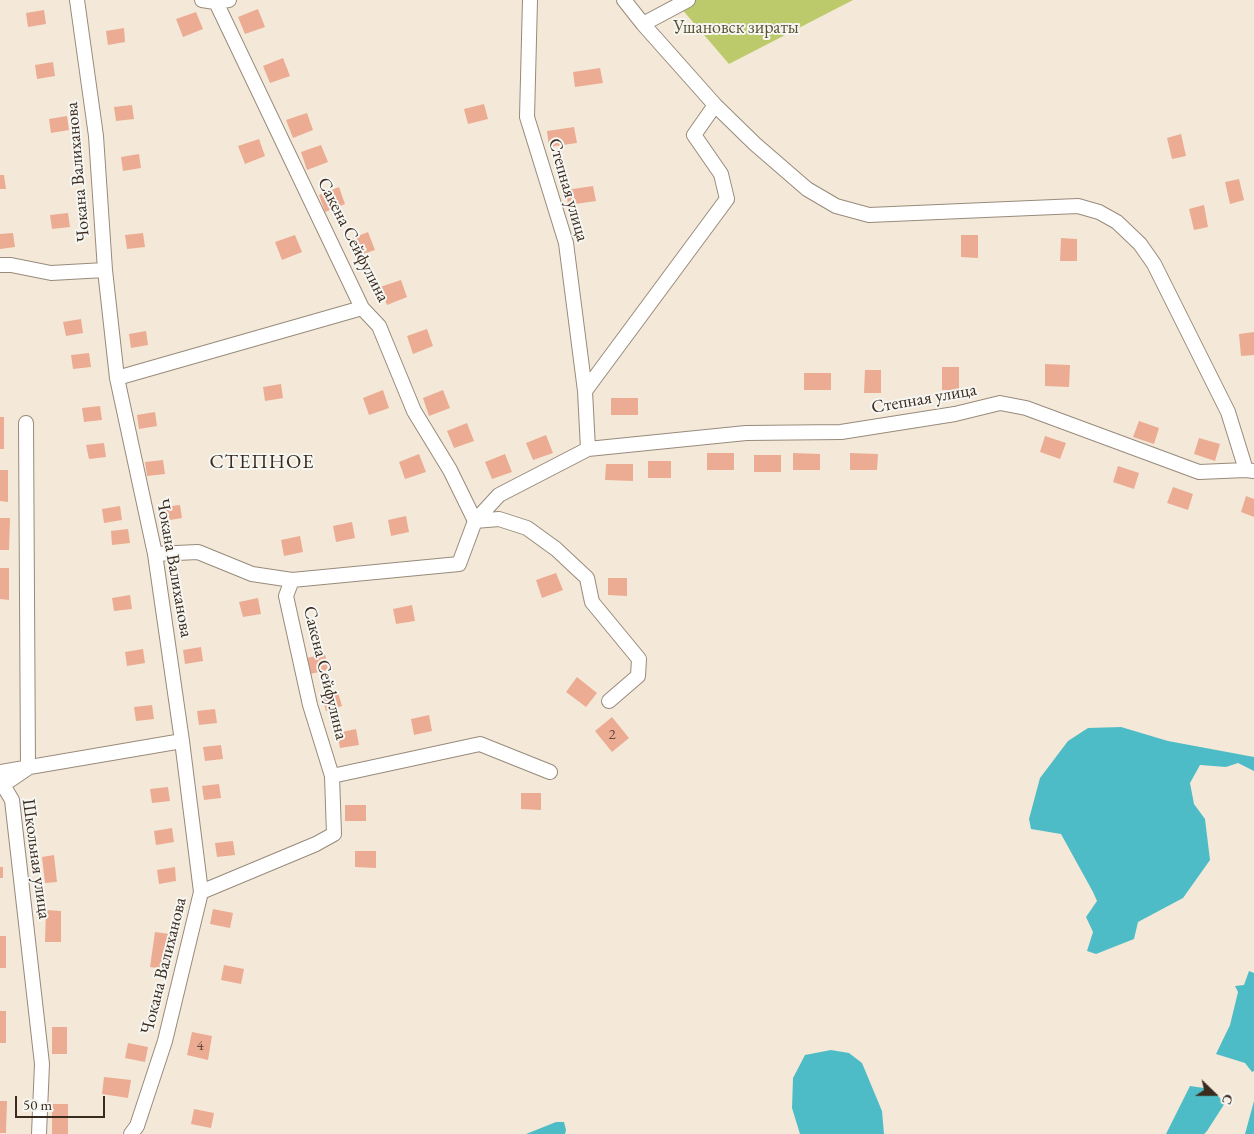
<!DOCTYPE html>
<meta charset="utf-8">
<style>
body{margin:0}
#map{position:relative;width:1254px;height:1134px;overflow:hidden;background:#f4e9d8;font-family:"EB Garamond",serif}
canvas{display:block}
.north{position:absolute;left:1189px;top:1069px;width:50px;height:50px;-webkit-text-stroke:4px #f6f6f2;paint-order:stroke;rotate:112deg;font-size:14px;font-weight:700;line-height:20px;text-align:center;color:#3b2a1e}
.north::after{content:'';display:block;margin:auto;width:18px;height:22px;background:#3b2a1e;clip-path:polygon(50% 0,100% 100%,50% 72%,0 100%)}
.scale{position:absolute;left:15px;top:1096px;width:90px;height:22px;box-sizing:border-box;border:2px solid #3b2a1e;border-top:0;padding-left:6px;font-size:15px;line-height:18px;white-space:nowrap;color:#3b2a1e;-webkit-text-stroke:4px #f6f6f2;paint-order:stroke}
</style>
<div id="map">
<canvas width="1254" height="1134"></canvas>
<div class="north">С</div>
<div class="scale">50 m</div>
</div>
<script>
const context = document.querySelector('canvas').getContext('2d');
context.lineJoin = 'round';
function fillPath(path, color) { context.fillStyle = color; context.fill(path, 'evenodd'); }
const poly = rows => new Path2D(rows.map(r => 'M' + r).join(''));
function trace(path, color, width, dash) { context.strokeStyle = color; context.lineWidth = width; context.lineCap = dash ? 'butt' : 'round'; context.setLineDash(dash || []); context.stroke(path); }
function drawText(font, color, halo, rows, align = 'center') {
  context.font = font + ' "EB Garamond",serif'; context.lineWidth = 4; context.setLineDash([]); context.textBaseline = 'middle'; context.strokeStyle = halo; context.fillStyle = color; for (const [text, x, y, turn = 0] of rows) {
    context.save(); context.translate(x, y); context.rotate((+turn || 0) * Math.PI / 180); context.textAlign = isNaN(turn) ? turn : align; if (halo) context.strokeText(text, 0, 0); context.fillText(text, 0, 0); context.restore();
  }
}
const green = poly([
 [674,0,853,0,729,64]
]);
const water = poly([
 [1121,727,1168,741,1254,757,1254,771,1238,763,1226,767,1200,765,1190,783,1194,804,1205,819,1210,860,1183,898,1138,922,1134,939,1096,954,1087,951,1093,932,1086,917,1097,901,1093,892,1061,834,1031,829,1029,819,1040,778,1068,741,1088,728],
 [1249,971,1254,973,1254,1071,1252,1072,1245,1063,1216,1054,1230,1025,1238,992,1235,986,1244,985],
 [831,1050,849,1053,862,1063,882,1111,884,1134,800,1134,792,1108,793,1078,805,1055],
 [1190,1086,1211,1089,1225,1103,1207,1131,1204,1134,1166,1134],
 [1254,1101,1254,1134,1245,1134],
 [556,1122,564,1122,566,1130,565,1134,526,1134]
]);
const building = poly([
 [258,9,265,27,245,34,238,17],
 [44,10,46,24,28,27,26,13],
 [196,12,203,29,183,37,176,19],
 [124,28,125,42,108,45,106,31],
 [283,58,290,76,270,83,263,66],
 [53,62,55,76,37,79,35,65],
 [600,68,603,83,575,87,573,72],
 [484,104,488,119,468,124,464,109],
 [132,105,134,119,116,121,114,107],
 [307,113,313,130,293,138,286,120],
 [67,116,69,130,51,133,49,119],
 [574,127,577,143,549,147,547,131],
 [1181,134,1186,156,1172,159,1167,138],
 [259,139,265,156,245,164,238,146],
 [321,145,328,162,307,170,301,152],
 [139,154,141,168,123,171,121,157],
 [0,175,4,175,6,189,0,189],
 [1239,179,1244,200,1230,204,1225,182],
 [593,186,596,201,568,205,566,190],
 [339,187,345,204,325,212,319,195],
 [1204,205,1208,227,1194,230,1189,209],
 [68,213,70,227,52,229,50,215],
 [368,232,375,250,354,257,348,240],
 [13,233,15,247,0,249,0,234],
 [143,233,145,247,127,249,125,235],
 [295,235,302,252,282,260,275,242],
 [961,235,978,235,978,258,961,257],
 [1061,238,1077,239,1077,261,1060,261],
 [401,280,407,297,387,305,380,287],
 [81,319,83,333,66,336,63,322],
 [427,329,433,346,413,354,407,336],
 [146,331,148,345,131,348,129,334],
 [1254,332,1254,355,1241,356,1239,334],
 [89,353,91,367,73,369,71,355],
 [1045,364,1070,365,1069,387,1045,386],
 [942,367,959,367,959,390,942,390],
 [865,370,881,370,881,393,864,393],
 [804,373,831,373,831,390,804,390],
 [281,384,283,398,265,401,263,387],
 [383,390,389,408,369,415,363,398],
 [443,390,450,408,429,416,423,398],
 [611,398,638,398,638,415,611,415],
 [100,406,102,420,84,422,82,408],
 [155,412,157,426,139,429,137,415],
 [0,417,4,417,4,449,0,449],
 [1139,421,1159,428,1154,444,1133,437],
 [467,423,474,441,454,448,447,431],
 [546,435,553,453,533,460,526,443],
 [1045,436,1066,443,1060,459,1040,452],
 [1199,438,1220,444,1215,461,1194,454],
 [104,443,106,457,89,459,86,445],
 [707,453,734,453,734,470,707,470],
 [793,453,820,454,820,470,793,470],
 [850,453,878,454,877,470,850,470],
 [419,454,426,472,405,479,399,462],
 [505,454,512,472,492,479,485,462],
 [754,455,781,455,781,472,754,472],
 [163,460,165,474,147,476,145,462],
 [648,461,671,461,671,478,648,478],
 [606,464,633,464,633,481,605,480],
 [1118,466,1139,473,1134,489,1113,482],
 [0,470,8,470,8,502,0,501],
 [1173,487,1193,494,1188,510,1167,503],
 [1246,496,1254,499,1254,517,1241,512],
 [180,505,182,518,164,521,163,507],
 [120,506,122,520,104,523,102,509],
 [406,516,409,532,391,536,388,520],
 [0,518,10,518,9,550,0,550],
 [352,522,355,538,336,542,333,526],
 [128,529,130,543,112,545,111,531],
 [300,536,303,552,284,556,281,540],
 [0,568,9,568,9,600,0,599],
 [556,573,563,590,542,598,536,580],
 [608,578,627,578,627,596,608,595],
 [130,595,132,609,114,611,112,598],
 [258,598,261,614,243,617,239,602],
 [412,605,415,621,396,624,393,609],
 [201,647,203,661,185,664,183,650],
 [143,649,145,663,127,666,125,652],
 [325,654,328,670,310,674,307,658],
 [577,677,597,693,586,707,566,692],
 [337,689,342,706,326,711,321,694],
 [152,705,154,719,136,721,134,707],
 [215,709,217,723,199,725,197,711],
 [429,715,432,731,414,735,411,719],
 [612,717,629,738,612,752,595,731],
 [356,729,359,745,340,748,337,733],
 [221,745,223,759,205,761,203,747],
 [219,784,221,798,204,800,202,786],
 [168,787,170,801,152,803,150,789],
 [521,793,541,793,541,810,521,809],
 [345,805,366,805,366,821,345,821],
 [172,828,174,842,156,845,154,831],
 [233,841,235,855,217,857,215,843],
 [355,851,376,851,376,868,355,867],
 [54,855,57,882,45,883,42,857],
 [0,867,3,867,3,878,0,878],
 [175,867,176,881,159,884,157,870],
 [213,909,233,913,230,928,210,924],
 [46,910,61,911,61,942,45,942],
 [155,932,170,934,165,969,150,967],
 [0,936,6,936,6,968,0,968],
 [224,965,244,969,241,984,221,980],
 [0,1011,6,1011,6,1043,0,1043],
 [52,1027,67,1027,67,1054,52,1054],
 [192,1032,212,1036,208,1060,187,1055],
 [128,1043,148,1047,145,1062,125,1058],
 [104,1077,131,1080,128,1098,102,1094],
 [0,1101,7,1101,6,1133,0,1133],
 [52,1104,68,1104,68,1134,52,1134],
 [194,1109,214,1113,211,1128,191,1124]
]);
const minor = poly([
 [77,0,96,136,105,270,117,378,155,554,182,741,201,892,165,1041,137,1126,131,1134],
 [202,0,215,2,229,0],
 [530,0,527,117,566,243,585,391],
 [624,0,643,24,715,105,755,144,807,189,836,206,869,215,1078,206,1099,212,1117,222,1140,244,1154,264,1228,412,1246,470],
 [643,24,688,0],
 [0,265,11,265,51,273,105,270],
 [117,378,362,308],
 [26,423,28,768,3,785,12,800,42,1064,39,1134],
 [588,449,585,391,727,199,721,174,694,135,715,105],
 [475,521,499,495,588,449,746,433,841,432,955,414,1000,403,1026,408,1199,472,1246,470,1254,471],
 [475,521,499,519,527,528,556,549,587,578,592,602,639,659,638,676,609,701],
 [155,554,198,552,252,574,292,580,459,564,475,521,450,470,414,411,379,326,362,308,215,0],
 [0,772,182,741],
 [332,776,480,744,550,772],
 [201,892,316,844,334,834,332,776,310,705,286,596,292,580]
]);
const numberNames = [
 ["2",612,735],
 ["4",200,1046]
];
const parkNames = [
 ["Ушановск зираты",736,28]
];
const streetNames = [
 ["Чокана Валиханова",78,172,-95],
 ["Степная улица",568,190,74],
 ["Сакена Сейфулина",353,240,63],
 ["Степная улица",924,399,-10],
 ["Чокана Валиханова",174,568,80],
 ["Сакена Сейфулина",325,673,76],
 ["Школьная улица",36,859,82],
 ["Чокана Валиханова",164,966,-76]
];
const quarterNames = [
 ["СТЕПНОЕ",262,463]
];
fillPath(green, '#bdca6c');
fillPath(water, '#4ebcc6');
fillPath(building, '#ebac93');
trace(minor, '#988a7b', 16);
trace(minor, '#fff', 14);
drawText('15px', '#674a3b', null, numberNames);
drawText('18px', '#5c5232', '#f6f6f2', parkNames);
drawText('18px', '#3b2a1e', '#f6f6f2', streetNames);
context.letterSpacing = '1px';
drawText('20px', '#3b2a1e', '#f6f6f2', quarterNames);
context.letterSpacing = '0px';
</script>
